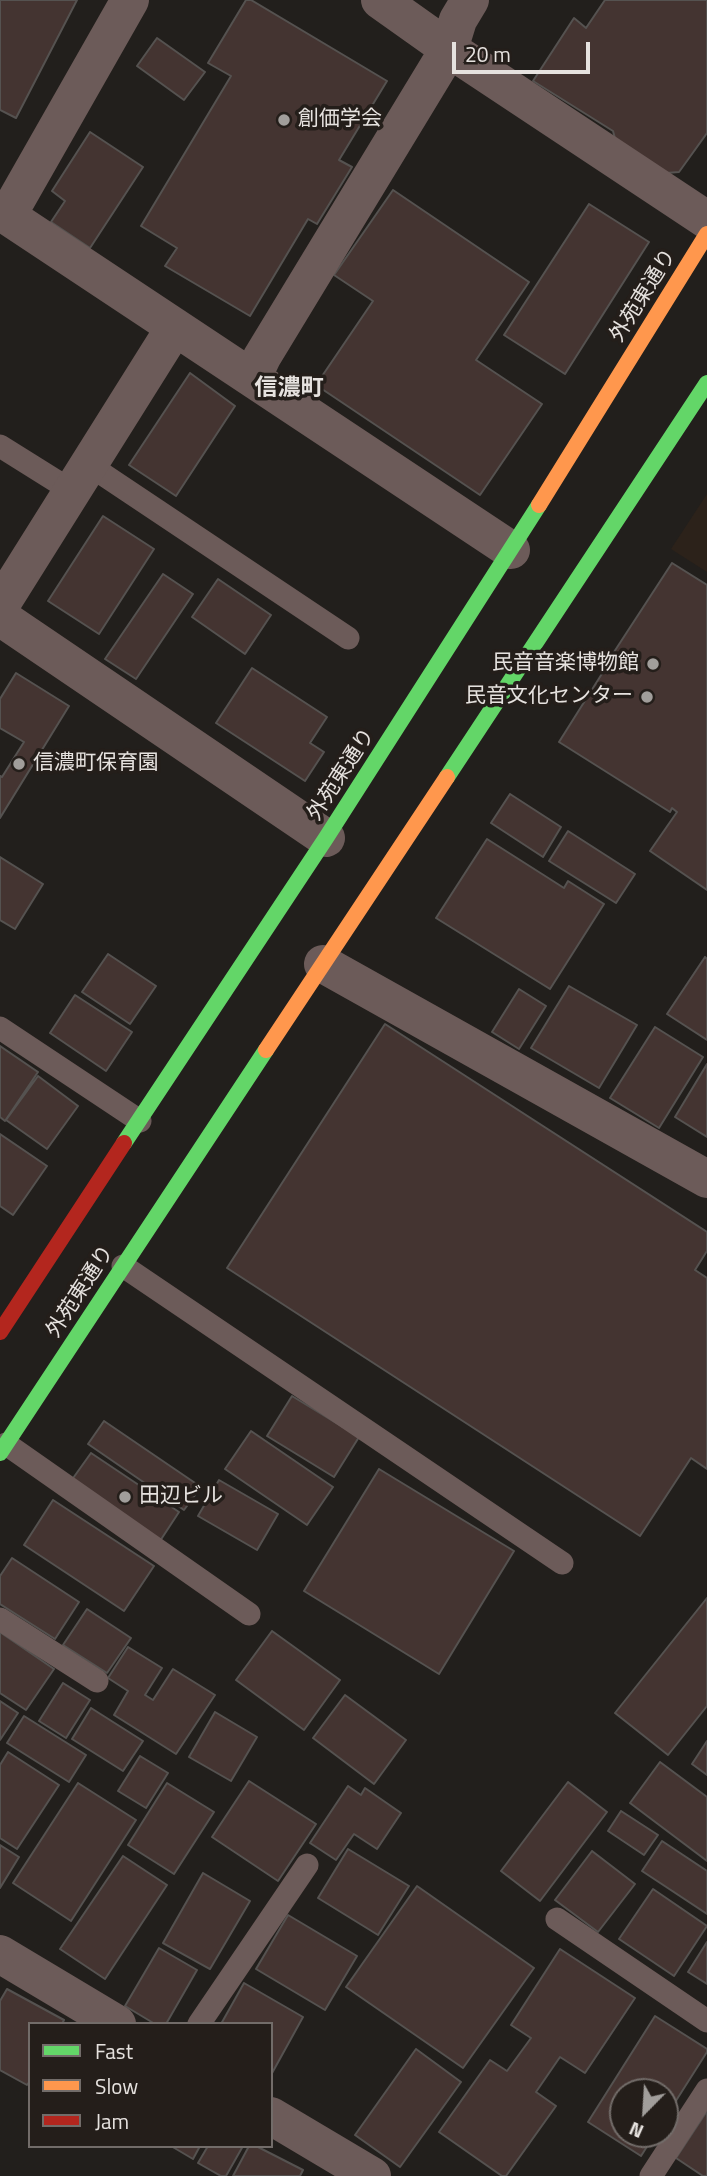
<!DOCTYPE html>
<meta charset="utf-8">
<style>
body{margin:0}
#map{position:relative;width:707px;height:2176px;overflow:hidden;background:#221f1c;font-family:"Titillium Web",sans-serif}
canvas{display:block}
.legend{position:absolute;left:28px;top:2022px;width:245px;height:126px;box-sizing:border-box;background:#241e1a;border:2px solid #726c69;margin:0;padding:9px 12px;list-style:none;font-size:21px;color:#e6e2df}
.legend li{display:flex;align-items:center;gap:14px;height:35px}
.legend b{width:35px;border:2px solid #726c69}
.north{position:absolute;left:609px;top:2078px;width:70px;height:70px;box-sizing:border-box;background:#241e1a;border:2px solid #726c69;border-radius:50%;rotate:204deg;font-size:19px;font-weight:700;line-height:28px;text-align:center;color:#e6e2df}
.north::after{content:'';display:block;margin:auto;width:24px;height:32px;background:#a19e9b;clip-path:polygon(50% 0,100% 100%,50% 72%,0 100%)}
.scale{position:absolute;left:452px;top:42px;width:138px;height:32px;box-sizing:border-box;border:4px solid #e6e2df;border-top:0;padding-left:9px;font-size:21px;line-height:24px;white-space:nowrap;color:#e6e2df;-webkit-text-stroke:5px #241e1a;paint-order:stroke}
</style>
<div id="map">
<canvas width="707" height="2176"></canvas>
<ul class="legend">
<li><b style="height:9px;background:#63d668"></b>Fast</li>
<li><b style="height:9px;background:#ff974d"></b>Slow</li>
<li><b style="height:9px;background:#b3261e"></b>Jam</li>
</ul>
<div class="north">N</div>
<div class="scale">20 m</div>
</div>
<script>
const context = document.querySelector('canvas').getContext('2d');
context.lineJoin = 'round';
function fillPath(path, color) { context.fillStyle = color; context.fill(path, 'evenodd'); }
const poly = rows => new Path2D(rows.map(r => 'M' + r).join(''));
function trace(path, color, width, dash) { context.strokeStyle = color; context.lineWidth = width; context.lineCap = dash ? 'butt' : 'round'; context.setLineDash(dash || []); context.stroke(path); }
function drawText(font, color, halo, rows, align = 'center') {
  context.font = font + ' "Titillium Web","Noto Sans JP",sans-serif'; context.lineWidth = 7; context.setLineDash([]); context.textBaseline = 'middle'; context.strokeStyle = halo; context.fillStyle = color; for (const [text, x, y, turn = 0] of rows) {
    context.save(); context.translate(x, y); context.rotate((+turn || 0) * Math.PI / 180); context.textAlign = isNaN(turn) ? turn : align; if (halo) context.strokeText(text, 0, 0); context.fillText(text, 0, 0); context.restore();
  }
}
const built = poly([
 [707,494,707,572,671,549]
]);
const building = poly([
 [0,0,77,0,16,118,0,110,0,0],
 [246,0,251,0,387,81,339,160,352,167,317,224,308,219,250,316,165,266,177,248,141,226,231,76,208,63,246,0],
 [605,0,707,0,707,133,679,172,666,173,616,142,613,131,533,81,574,18,586,28,605,0],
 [157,38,205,72,184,100,137,66,157,38],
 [90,132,143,167,90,248,51,222,65,201,52,191,90,132],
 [393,190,529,282,476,360,542,404,480,495,316,385,373,301,334,275,393,190],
 [589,204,649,242,565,374,504,335,589,204],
 [190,373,235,406,176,496,129,465,190,373],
 [103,516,154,549,99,634,48,601,103,516],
 [672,563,707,585,707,890,650,851,677,812,672,808,670,812,559,742,615,653,614,652,672,563],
 [163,574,193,594,136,679,105,659,163,574],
 [218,579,271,615,245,654,192,617,218,579],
 [252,668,327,717,310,743,324,752,305,781,216,723,252,668],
 [16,673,69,706,0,818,0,776,2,777,24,742,0,728,0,699,16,673],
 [510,794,561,827,543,857,491,823,510,794],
 [568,831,635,874,616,903,549,861,568,831],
 [487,839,564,888,568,881,604,904,550,989,436,918,487,839],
 [0,857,43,884,15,929,0,920,0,857],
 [108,954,156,986,130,1024,82,992,108,954],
 [705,957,707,959,707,1040,667,1014,705,957],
 [569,986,637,1025,599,1088,531,1048,569,986],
 [519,989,546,1006,519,1049,492,1032,519,989],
 [75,995,132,1032,106,1071,50,1033,75,995],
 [385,1024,707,1232,707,1251,695,1270,707,1278,707,1469,691,1458,640,1536,227,1268,385,1024],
 [655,1027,703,1057,659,1128,610,1098,655,1027],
 [0,1046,38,1072,5,1121,0,1117,0,1046],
 [707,1064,707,1137,675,1117,707,1064],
 [38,1076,78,1106,47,1149,6,1120,38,1076],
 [0,1134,47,1166,13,1215,0,1206,0,1134],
 [292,1396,359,1437,334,1477,267,1436,292,1396],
 [104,1421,201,1487,184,1510,88,1444,104,1421],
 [251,1431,333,1487,307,1525,225,1469,251,1431],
 [91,1453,179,1512,160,1541,71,1481,91,1453],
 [379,1469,514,1551,439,1674,304,1591,379,1469],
 [219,1480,278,1514,257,1550,198,1516,219,1480],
 [53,1500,154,1566,124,1611,24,1545,53,1500],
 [12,1558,79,1602,55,1639,0,1604,0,1576,12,1558],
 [707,1598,707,1706,668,1755,615,1713,707,1598],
 [87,1609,131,1638,107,1673,63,1645,87,1609],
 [272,1631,340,1680,304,1730,236,1680,272,1631],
 [0,1632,54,1669,26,1710,0,1693,0,1632],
 [128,1647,162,1668,145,1695,153,1700,173,1669,215,1695,176,1754,114,1715,128,1691,108,1678,128,1647],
 [63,1683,90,1700,66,1738,39,1721,63,1683],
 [345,1695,406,1740,374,1784,313,1738,345,1695],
 [0,1701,18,1713,0,1740,0,1701],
 [91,1708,143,1741,123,1771,72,1739,91,1708],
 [215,1712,257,1737,231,1781,189,1757,215,1712],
 [24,1716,86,1755,69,1782,7,1743,24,1716],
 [707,1741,707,1775,692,1764,707,1741],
 [8,1752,59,1785,17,1849,0,1838,0,1765,8,1752],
 [140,1756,168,1773,146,1808,118,1791,140,1756],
 [660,1762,707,1797,707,1861,630,1803,660,1762],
 [249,1781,316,1824,278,1881,212,1837,249,1781],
 [568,1782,607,1812,540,1901,501,1871,568,1782],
 [78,1783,136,1820,71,1921,13,1883,78,1783],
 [167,1783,214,1812,174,1874,128,1845,167,1783],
 [348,1786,361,1795,365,1788,401,1813,377,1849,354,1834,336,1860,310,1843,348,1786],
 [621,1811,658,1835,644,1855,608,1831,621,1811],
 [662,1841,707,1871,707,1914,642,1871,662,1841],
 [0,1845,19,1857,0,1888,0,1845],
 [348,1849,409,1886,378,1935,318,1898,348,1849],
 [592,1851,635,1884,598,1932,555,1900,592,1851],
 [123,1856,167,1885,105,1979,60,1949,123,1856],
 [203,1873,250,1901,210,1969,163,1943,203,1873],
 [417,1886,534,1968,463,2068,346,1987,417,1886],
 [653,1889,707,1926,674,1976,619,1939,653,1889],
 [288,1915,357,1956,325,2010,256,1969,288,1915],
 [707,1942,707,1984,688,1972,707,1942],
 [159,1948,197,1970,166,2024,155,2024,125,2006,159,1948],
 [560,1949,635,1998,585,2073,560,2057,536,2092,556,2106,506,2176,502,2176,439,2132,490,2060,507,2071,531,2038,511,2025,560,1949],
 [244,1983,303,2017,271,2075,271,2024,221,2024,244,1983],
 [7,1989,64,2020,62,2024,30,2024,30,2081,27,2085,0,2070,0,2001,7,1989],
 [655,2016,707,2049,707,2052,665,2118,665,2092,623,2092,623,2134,655,2134,641,2156,588,2122,655,2016],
 [416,2049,461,2082,400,2167,355,2135,416,2049],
 [707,2111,707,2176,703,2176,676,2158,707,2111],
 [171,2146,200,2146,193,2159,171,2146],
 [208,2146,243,2146,226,2176,221,2176,198,2163,208,2146],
 [249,2146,256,2146,303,2170,300,2176,233,2176,249,2146]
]);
const lane = poly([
 [0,446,72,491],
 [89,465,348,638],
 [0,1028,140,1121],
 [123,1266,562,1563],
 [6,1444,249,1614],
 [0,1619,97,1681],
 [557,1919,707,2021],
 [199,2024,307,1865],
 [651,2176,707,2090]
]);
const street = poly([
 [380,0,449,49,707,220],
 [0,211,511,550],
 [7,216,130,0],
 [252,378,262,357,449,49,458,20,470,0],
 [0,606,175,327],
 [0,617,326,838],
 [323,964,707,1179],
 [0,1954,117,2024],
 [271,2116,372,2176]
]);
const fast = poly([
 [447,777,707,383],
 [124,1143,326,838,539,505],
 [0,1453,266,1050]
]);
const slow = poly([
 [539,505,707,234],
 [266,1050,447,777]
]);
const jam = poly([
 [0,1332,124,1143]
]);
const markers = [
 [284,120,7,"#a19e9b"],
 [653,664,7,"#a19e9b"],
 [647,697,7,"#a19e9b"],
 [19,764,7,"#a19e9b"],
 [125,1497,7,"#a19e9b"]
];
const poiNames = [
 ["創価学会",298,120],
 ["民音音楽博物館",639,664,"right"],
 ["民音文化センター",633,697,"right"],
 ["信濃町保育園",33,764],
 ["田辺ビル",139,1497]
];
const streetNames = [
 ["外苑東通り",644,296,-58],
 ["外苑東通り",342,775,-57],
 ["外苑東通り",81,1292,-57]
];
const neighbourhoodNames = [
 ["信濃町",289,389]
];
fillPath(built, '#2c221a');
fillPath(building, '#443431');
trace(building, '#555250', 2);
trace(lane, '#6c5b59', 23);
trace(street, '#6c5b59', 38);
trace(fast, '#63d668', 16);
trace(slow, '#ff974d', 16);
trace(jam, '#b3261e', 16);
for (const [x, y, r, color] of markers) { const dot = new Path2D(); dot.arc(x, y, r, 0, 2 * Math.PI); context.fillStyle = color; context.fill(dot); trace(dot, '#241e1a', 2.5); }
drawText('21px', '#e6e2df', '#241e1a', poiNames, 'left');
drawText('21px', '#e6e2df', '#241e1a', streetNames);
drawText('bold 23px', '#e6e2df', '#241e1a', neighbourhoodNames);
</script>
